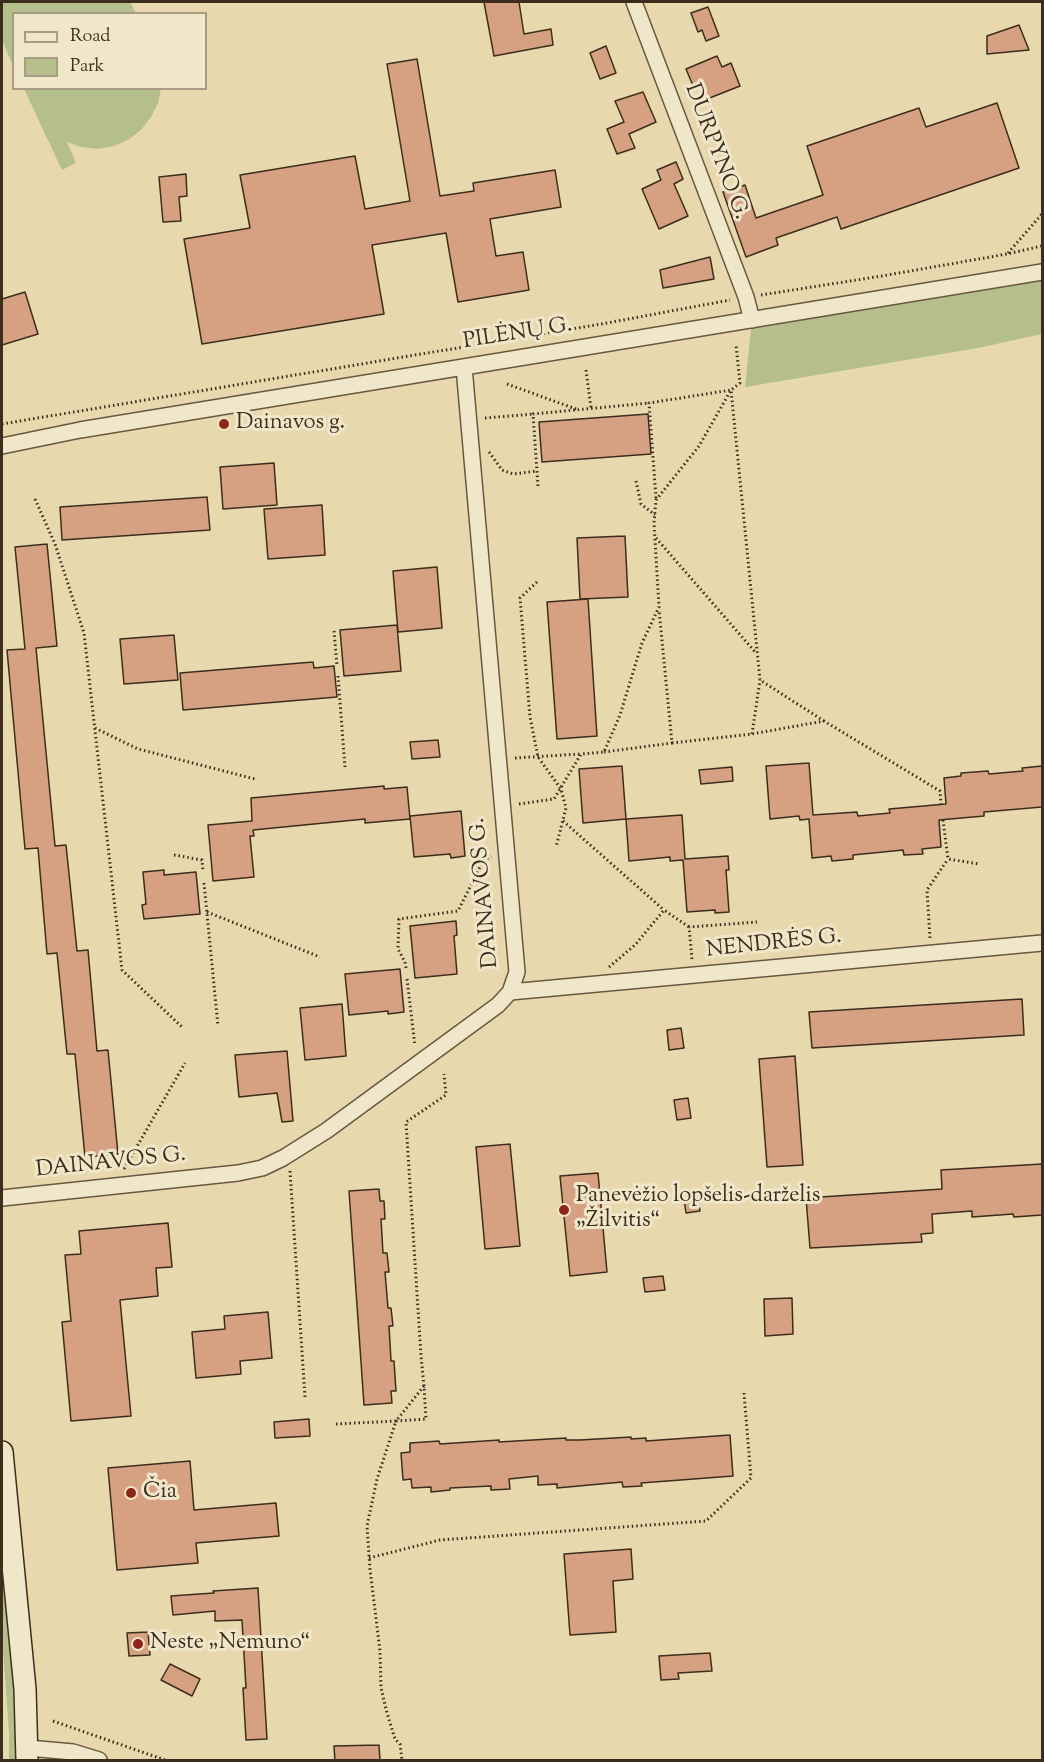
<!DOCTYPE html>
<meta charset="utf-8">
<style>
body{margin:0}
#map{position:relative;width:1044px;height:1762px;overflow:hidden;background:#e8d8ae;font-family:"Sorts Mill Goudy",serif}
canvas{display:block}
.frame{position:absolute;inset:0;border:3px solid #3d2d1d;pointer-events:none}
.legend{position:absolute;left:12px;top:12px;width:195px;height:78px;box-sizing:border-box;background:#f0e6ca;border:2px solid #a89c85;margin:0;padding:8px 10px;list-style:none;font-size:18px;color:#3d2d1d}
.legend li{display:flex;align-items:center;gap:12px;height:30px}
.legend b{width:30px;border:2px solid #a89c85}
</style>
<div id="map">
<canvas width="1044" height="1762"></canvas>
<div class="frame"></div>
<ul class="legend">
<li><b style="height:8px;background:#f0e6ca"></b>Road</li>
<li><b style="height:16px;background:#b5bf8b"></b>Park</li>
</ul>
</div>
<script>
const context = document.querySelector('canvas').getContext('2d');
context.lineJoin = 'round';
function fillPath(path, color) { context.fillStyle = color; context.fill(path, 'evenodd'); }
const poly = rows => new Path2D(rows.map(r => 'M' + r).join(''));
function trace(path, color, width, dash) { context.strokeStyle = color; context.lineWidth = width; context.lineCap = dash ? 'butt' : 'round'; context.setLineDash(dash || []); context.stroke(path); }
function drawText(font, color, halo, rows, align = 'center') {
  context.font = font + ' "Sorts Mill Goudy",serif'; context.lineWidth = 6; context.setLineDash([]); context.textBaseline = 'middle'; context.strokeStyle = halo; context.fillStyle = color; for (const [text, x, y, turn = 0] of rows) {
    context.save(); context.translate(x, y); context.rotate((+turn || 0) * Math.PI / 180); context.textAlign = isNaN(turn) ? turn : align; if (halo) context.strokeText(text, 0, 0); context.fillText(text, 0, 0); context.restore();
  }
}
const green = poly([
 [2,2,130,2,136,13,14,14,13,66,2,40],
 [24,89,161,89,158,103,151,117,141,130,128,140,114,146,98,149,81,147,67,142,76,163,62,170],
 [1042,272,1042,334,978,348,745,387,752,320],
 [2,1574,14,1687,17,1760,9,1760,9,1732,2,1636]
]);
const building = poly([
 [484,2,519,2,524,34,551,29,553,45,494,56,484,2],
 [708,7,719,36,706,41,702,30,698,32,691,13,708,7],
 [1019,25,1029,50,987,54,987,36,1019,25],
 [606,46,616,73,600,79,590,53,606,46],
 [717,56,722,67,731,63,740,86,707,99,701,85,694,88,686,69,717,56],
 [417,59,440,196,474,191,473,183,555,170,561,207,490,219,496,256,523,252,529,290,458,302,446,233,372,245,384,314,202,344,184,239,250,228,240,175,355,156,365,209,410,201,387,64,417,59],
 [643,92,656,122,629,134,635,148,617,154,607,129,624,122,615,101,643,92],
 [997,103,1019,168,841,229,837,217,776,238,778,245,746,257,723,192,745,185,756,218,823,195,807,146,919,108,926,127,997,103],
 [676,162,683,179,674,184,688,216,659,229,642,189,661,180,657,170,676,162],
 [186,174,187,196,179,197,181,221,163,222,159,177,186,174],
 [710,257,714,279,663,288,660,270,710,257],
 [25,292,38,334,2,345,2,299,25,292],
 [648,414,651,454,542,462,539,422,648,414],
 [274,463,277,505,223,509,220,467,274,463],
 [207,497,210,530,62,540,60,507,207,497],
 [322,505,325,555,268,559,264,509,322,505],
 [625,536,628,597,580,599,577,538,625,536],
 [47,544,57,646,36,648,55,846,66,845,77,951,88,950,97,1051,108,1050,118,1154,85,1157,75,1054,67,1054,57,953,47,954,38,848,25,849,7,650,25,649,15,547,47,544],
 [437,567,442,628,398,632,393,571,437,567],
 [588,599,597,736,557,739,547,602,588,599],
 [397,625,401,671,344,676,340,630,397,625],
 [174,635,178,680,124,684,120,639,174,635],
 [313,662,314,668,334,666,337,697,183,710,180,673,313,662],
 [438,740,440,757,412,759,410,742,438,740],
 [809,763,813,815,857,812,858,816,890,813,889,809,946,804,944,778,961,776,961,773,988,771,989,774,1023,771,1022,768,1042,766,1042,807,984,812,984,816,939,820,941,847,922,849,923,854,904,855,903,850,853,855,853,859,832,861,831,856,812,858,809,819,800,820,799,816,770,819,766,766,809,763],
 [622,766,626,819,682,815,685,859,728,856,729,870,726,870,729,912,715,913,715,910,687,912,683,860,670,861,670,857,629,861,626,819,583,823,579,769,622,766],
 [732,767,733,781,701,784,699,770,732,767],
 [384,786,384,789,407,787,410,819,365,823,365,819,253,830,254,836,250,836,254,877,213,881,208,825,252,821,251,798,384,786],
 [461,811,465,856,451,858,450,854,414,857,410,816,461,811],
 [164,870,164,875,196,872,200,914,144,919,142,905,146,904,143,872,164,870],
 [456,921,457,935,454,936,457,974,415,978,410,926,456,921],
 [400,969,404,1012,388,1014,388,1011,349,1015,345,974,400,969],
 [1022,999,1024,1035,812,1048,809,1012,1022,999],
 [342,1004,346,1056,305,1060,300,1008,342,1004],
 [681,1028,684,1048,669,1050,667,1030,681,1028],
 [287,1051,293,1121,282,1122,277,1093,239,1097,235,1055,287,1051],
 [795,1056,803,1165,767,1167,759,1059,795,1056],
 [688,1098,691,1118,677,1120,674,1100,688,1098],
 [510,1144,520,1246,485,1249,476,1147,510,1144],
 [1042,1164,1042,1215,1014,1217,1013,1214,972,1217,972,1211,932,1214,933,1233,921,1234,922,1242,810,1248,806,1198,942,1189,941,1170,1042,1164],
 [598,1173,607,1272,570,1276,560,1176,598,1173],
 [379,1189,380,1201,384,1201,385,1219,381,1219,383,1253,387,1253,389,1272,385,1272,388,1308,391,1308,393,1326,389,1326,391,1361,394,1361,396,1391,391,1391,392,1403,364,1405,349,1191,379,1189],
 [697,1191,700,1211,686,1213,683,1193,697,1191],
 [168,1223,172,1267,156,1268,158,1296,120,1300,131,1416,71,1421,62,1322,71,1321,65,1255,81,1254,79,1231,168,1223],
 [663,1276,665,1290,645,1292,643,1278,663,1276],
 [792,1298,793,1334,765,1336,764,1299,792,1298],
 [268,1312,272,1358,240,1361,241,1374,196,1378,192,1332,225,1329,224,1316,268,1312],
 [309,1419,310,1436,275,1438,274,1422,309,1419],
 [730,1435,733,1476,641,1483,642,1486,623,1487,622,1482,557,1488,557,1484,538,1485,538,1476,509,1479,510,1489,491,1490,491,1486,450,1488,450,1490,431,1492,431,1487,412,1488,411,1479,403,1480,401,1453,410,1452,410,1443,439,1441,440,1444,499,1440,499,1442,566,1438,566,1440,580,1440,631,1437,631,1439,646,1438,646,1441,730,1435],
 [190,1461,194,1510,276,1503,279,1536,196,1543,198,1563,117,1570,108,1468,190,1461],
 [631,1549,633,1579,613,1581,616,1632,570,1635,564,1554,631,1549],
 [258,1588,267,1739,246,1740,243,1688,246,1688,242,1620,215,1621,215,1611,173,1615,171,1596,214,1593,213,1591,258,1588],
 [148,1632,150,1655,129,1656,127,1633,148,1632],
 [710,1653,712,1671,678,1673,679,1679,661,1680,659,1656,710,1653],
 [170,1664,200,1679,192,1696,161,1680,170,1664],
 [379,1745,380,1761,335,1761,334,1746,379,1745]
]);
const path = poly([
 [1008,253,1042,214],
 [761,295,882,276,1007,254,1042,246],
 [586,370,591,408],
 [507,384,576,409],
 [485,418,533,414],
 [2,424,607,323,730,300],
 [489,452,502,470,513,474,537,471],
 [636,481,641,504,655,515],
 [538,486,533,414,649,403],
 [656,498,649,403,731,390,760,680,824,721],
 [35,499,55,544,84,633,122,970,182,1027],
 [656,538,756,653],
 [537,582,520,598,530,717,538,757,561,789,566,808,556,847],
 [334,631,337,666],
 [338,676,345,767],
 [95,728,138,749,255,779],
 [752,734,760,680],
 [672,743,752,734,824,721,940,791,941,805],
 [604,752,672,743,659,610],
 [515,758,580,754],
 [519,804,554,799,581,754,604,752,620,715,642,643,659,607,654,523,656,500,699,446,731,390,740,383,736,345],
 [943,820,948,859,979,864],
 [563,821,664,910],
 [174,855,202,860,203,871],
 [204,883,218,1026],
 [207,912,320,957],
 [930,938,927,890,948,859],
 [692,959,689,927,757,922],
 [609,967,635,945,664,910,689,927],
 [406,968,405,962,398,949,399,919,458,911,483,861,491,856],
 [407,979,415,1046],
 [124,1169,185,1063],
 [290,1171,305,1397],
 [424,1386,396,1421,426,1419,424,1386,421,1356,406,1122,446,1095,444,1074],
 [336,1424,396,1421,377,1479,367,1526,370,1569,380,1651,381,1688,387,1713,395,1739,400,1744,402,1760],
 [369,1558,440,1540,706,1521,751,1478,744,1393],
 [53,1721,165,1760]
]);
const minor = poly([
 [634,2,746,297,752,320],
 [2,446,80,430,1042,272],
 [510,992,1042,943],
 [2,1198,238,1173,262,1168,283,1158,326,1131,498,1005,510,992,517,972,464,367],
 [28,1748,73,1752,99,1760]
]);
const secondary = poly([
 [2,1452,25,1689,27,1760]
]);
const markers = [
 [224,424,6,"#8f2418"],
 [564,1210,6,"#8f2418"],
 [131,1493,6,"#8f2418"],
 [138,1644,6,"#8f2418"]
];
const streetNames = [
 ["DURPYNO G.",715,152,69],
 ["PILĖNŲ G.",518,335,-9],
 ["DAINAVOS G.",486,893,-95],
 ["NENDRĖS G.",774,945,-6],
 ["DAINAVOS G.",111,1164,-6]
];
const poiNames = [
 ["Dainavos g.",236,424],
 ["Panevėžio lopšelis-darželis",576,1197],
 ["„Žilvitis“",576,1222],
 ["Čia",143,1493],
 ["Neste „Nemuno“",150,1644]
];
fillPath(green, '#b5bf8b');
fillPath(building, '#d6a182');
trace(building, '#3d2d1d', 1.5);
trace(minor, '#685841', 18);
trace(secondary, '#3d2d1d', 24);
trace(path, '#3d2d1d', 3, [1.5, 3]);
trace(minor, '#f0e6ca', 15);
trace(secondary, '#f0e6ca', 21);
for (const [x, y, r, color] of markers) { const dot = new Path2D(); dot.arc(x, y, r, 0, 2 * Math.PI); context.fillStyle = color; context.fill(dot); trace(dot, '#f0e6ca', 2); }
drawText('22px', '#3d2d1d', '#f0e6ca', streetNames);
drawText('22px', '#3d2d1d', '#f0e6ca', poiNames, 'left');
</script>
